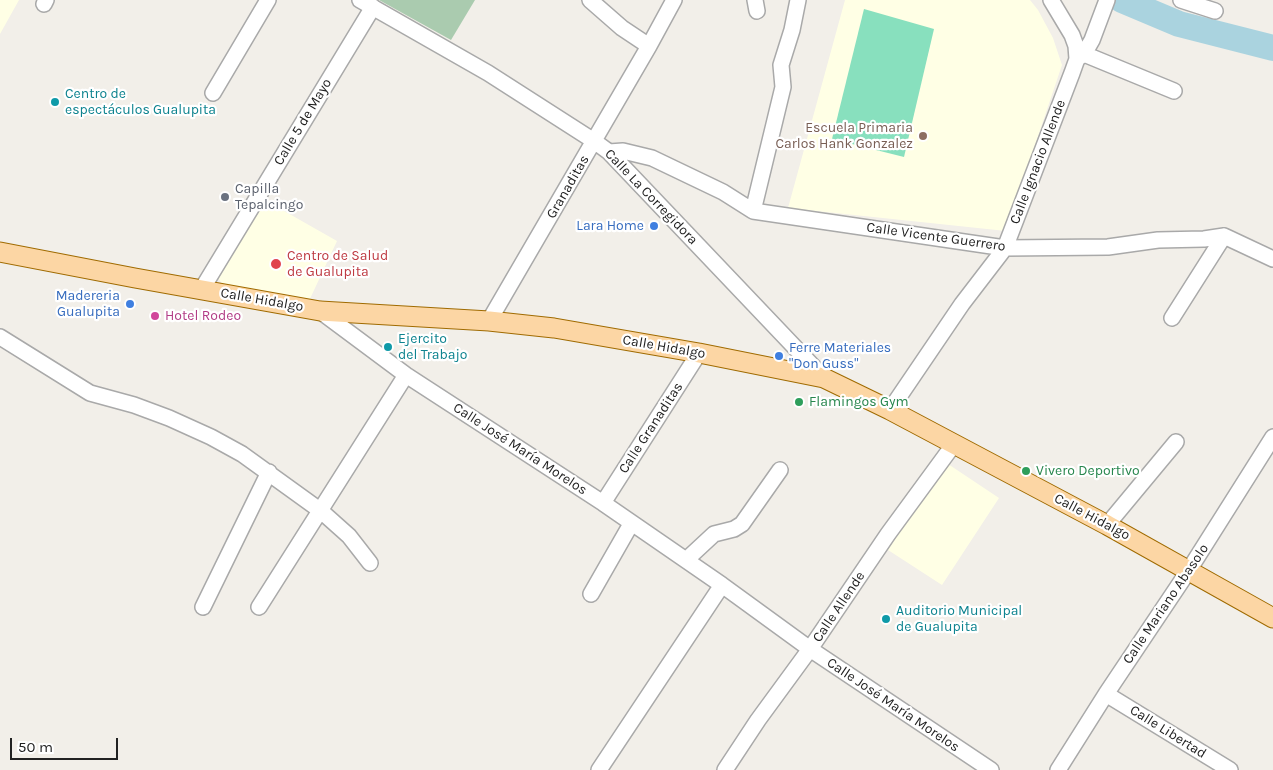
<!DOCTYPE html>
<meta charset="utf-8">
<style>
body{margin:0}
#map{position:relative;width:1273px;height:770px;overflow:hidden;background:#f2efe9;font-family:Karla,sans-serif}
canvas{display:block}
.scale{position:absolute;left:10px;top:738px;width:108px;height:22px;box-sizing:border-box;border:2px solid #222;border-top:0;padding-left:6px;font-size:15px;line-height:18px;white-space:nowrap;color:#222;-webkit-text-stroke:4px #fff;paint-order:stroke}
</style>
<div id="map">
<canvas width="1273" height="770"></canvas>
<div class="scale">50 m</div>
</div>
<script>
const context = document.querySelector('canvas').getContext('2d');
context.lineJoin = 'round';
function fillPath(path, color) { context.fillStyle = color; context.fill(path, 'evenodd'); }
const poly = rows => new Path2D(rows.map(r => 'M' + r).join(''));
function trace(path, color, width, dash) { context.strokeStyle = color; context.lineWidth = width; context.lineCap = dash ? 'butt' : 'round'; context.setLineDash(dash || []); context.stroke(path); }
function drawText(font, color, halo, rows, align = 'center') {
  context.font = font + ' Karla,sans-serif'; context.lineWidth = 4.5; context.setLineDash([]); context.textBaseline = 'middle'; context.strokeStyle = halo; context.fillStyle = color; for (const [text, x, y, turn = 0] of rows) {
    context.save(); context.translate(x, y); context.rotate((+turn || 0) * Math.PI / 180); context.textAlign = isNaN(turn) ? turn : align; if (halo) context.strokeText(text, 0, 0); context.fillText(text, 0, 0); context.restore();
  }
}
const education = poly([
 [0,0,19,0,0,34],
 [845,0,1030,0,1038,10,1053,38,1062,65,1006,231,788,208],
 [263,199,337,241,308,303,226,289,218,278],
 [945,462,999,498,942,585,888,550]
]);
const cemetery = poly([
 [379,0,475,0,451,40]
]);
const pitch = poly([
 [864,9,934,29,904,157,832,139]
]);
const river = poly([
 [1122,0,1179,24,1273,48]
]);
const minor = poly([
 [360,0,488,73,594,141,609,152,824,378],
 [590,0,622,28,649,46],
 [755,0,757,11],
 [1181,0,1215,11],
 [44,4,46,0],
 [1084,54,1174,91],
 [1077,59,1084,54,1092,40,1107,0],
 [213,93,268,0],
 [609,152,623,151,652,158,723,192,753,211,1005,248,1108,247,1158,240,1204,239,1224,236,1273,259],
 [753,211,783,87,781,65,792,30,798,0],
 [202,289,373,7],
 [320,311,406,375,603,503,722,585,810,649,991,770],
 [1172,318,1224,236],
 [489,321,649,46,674,0],
 [0,337,90,393,134,405,169,418,211,437,242,454,321,511,349,536,370,563],
 [890,410,962,304,1005,248,1072,73,1077,59,1076,46,1072,35,1051,0],
 [603,503,699,353],
 [1107,525,1176,442],
 [686,560,714,534,734,529,742,524,780,470],
 [591,594,631,524],
 [203,607,269,472],
 [259,607,406,375],
 [1106,694,1230,770],
 [599,770,722,585],
 [725,770,758,720,810,649,888,534,954,444],
 [1058,770,1106,694,1189,570,1273,437]
]);
const major = poly([
 [0,252,135,278,320,311,489,321,554,328,699,353,824,378,890,410,1107,525,1273,618]
]);
const markers = [
 [55,102,5,"#0f9aa8"],
 [923,136,5,"#8d6e63"],
 [225,197,5,"#6b7280"],
 [654,226,5,"#3f7fe0"],
 [276,264,6,"#e0444e"],
 [130,304,5,"#3f7fe0"],
 [155,316,5,"#d1479c"],
 [388,347,5,"#0f9aa8"],
 [779,356,5,"#3f7fe0"],
 [799,402,5,"#2e9e5b"],
 [1026,471,5,"#2e9e5b"],
 [886,619,5,"#0f9aa8"]
];
const cultureNames = [
 ["Centro de",65,94],
 ["espectáculos Gualupita",65,110],
 ["Ejercito",398,339],
 ["del Trabajo",398,355],
 ["Auditorio Municipal",896,611],
 ["de Gualupita",896,627]
];
const streetNames = [
 ["Calle 5 de Mayo",303,122,-59],
 ["Calle Ignacio Allende",1038,162,-69],
 ["Granaditas",568,187,-60],
 ["Calle La Corregidora",651,197,46],
 ["Calle Vicente Guerrero",936,237,8],
 ["Calle Hidalgo",262,300,10],
 ["Calle Hidalgo",664,347,10],
 ["Calle Granaditas",651,428,-57],
 ["Calle José María Morelos",520,449,33],
 ["Calle Hidalgo",1092,517,28],
 ["Calle Mariano Abasolo",1166,604,-56],
 ["Calle Allende",839,607,-56],
 ["Calle José María Morelos",893,705,34],
 ["Calle Libertad",1168,732,32]
];
const educationNames = [
 ["Escuela Primaria",913,128],
 ["Carlos Hank Gonzalez",913,144]
];
const worshipNames = [
 ["Capilla",235,189],
 ["Tepalcingo",235,205]
];
const shopNames = [
 ["Lara Home",644,226],
 ["Madereria",120,296],
 ["Gualupita",120,312],
 ["Ferre Materiales",789,348,"left"],
 ["\"Don Guss\"",789,364,"left"]
];
const healthNames = [
 ["Centro de Salud",287,256],
 ["de Gualupita",287,272]
];
const hotelNames = [
 ["Hotel Rodeo",165,316]
];
const leisureNames = [
 ["Flamingos Gym",809,402],
 ["Vivero Deportivo",1036,471]
];
fillPath(education, '#ffffe5');
fillPath(cemetery, '#aacbaf');
fillPath(pitch, '#88e0be');
trace(river, '#aad3df', 26);
trace(minor, '#a9a9a9', 18);
trace(major, '#a06b00', 21);
trace(minor, '#fff', 15);
trace(major, '#fcd6a4', 19);
for (const [x, y, r, color] of markers) { const dot = new Path2D(); dot.arc(x, y, r, 0, 2 * Math.PI); context.fillStyle = color; context.fill(dot); trace(dot, '#fff', 2); }
drawText('14px', '#0d838f', '#fff', cultureNames, 'left');
drawText('14px', '#222', '#fff', streetNames);
drawText('14px', '#785e54', '#fff', educationNames, 'right');
drawText('14px', '#5b616d', '#fff', worshipNames, 'left');
drawText('14px', '#366cbe', '#fff', shopNames, 'right');
drawText('14px', '#be3a42', '#fff', healthNames, 'left');
drawText('14px', '#b23c85', '#fff', hotelNames, 'left');
drawText('14px', '#27864d', '#fff', leisureNames, 'left');
</script>
